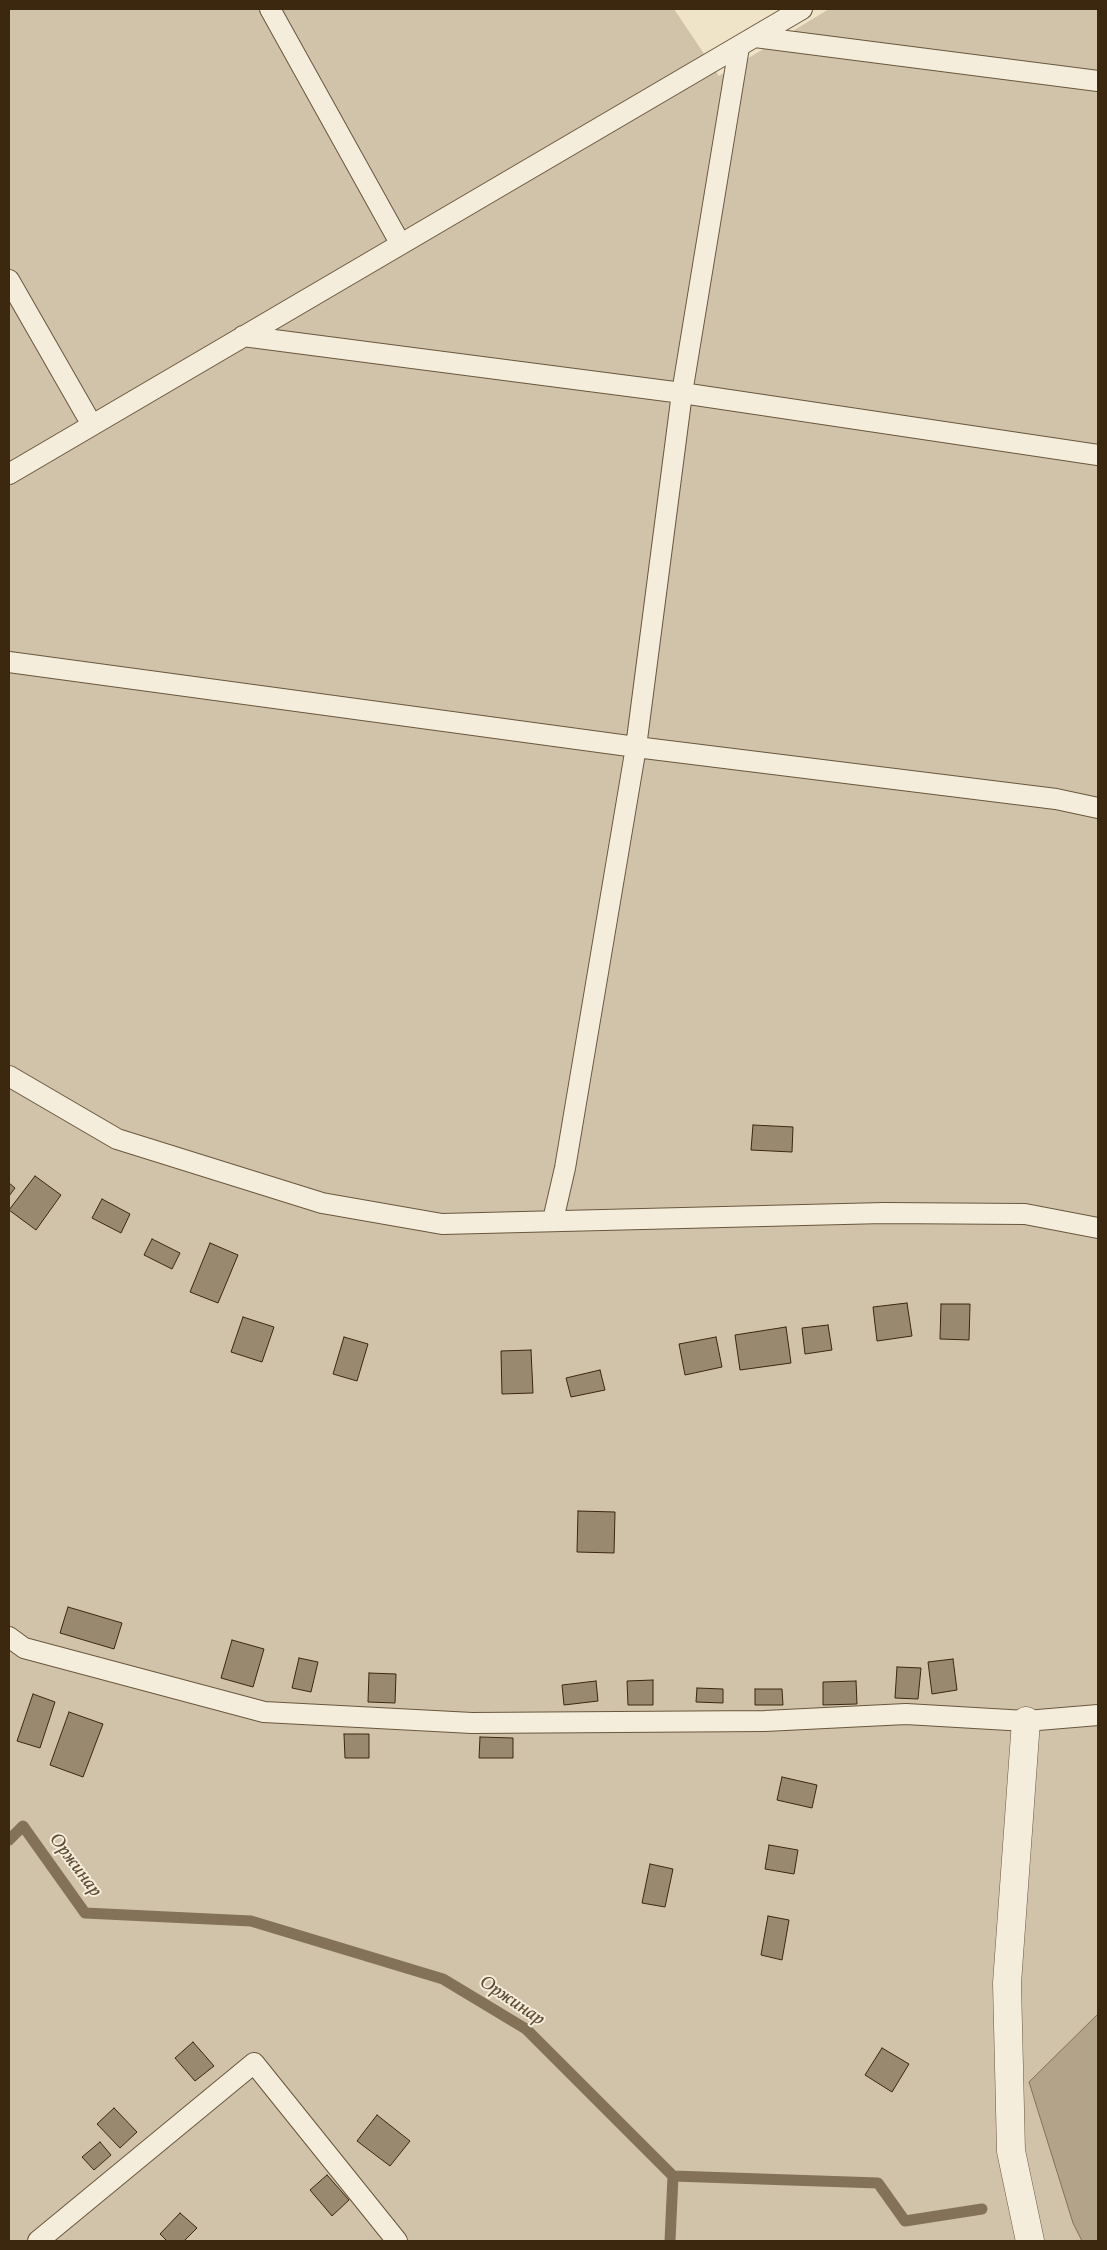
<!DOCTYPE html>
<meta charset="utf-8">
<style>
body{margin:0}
#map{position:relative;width:1107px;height:2250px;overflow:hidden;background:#efe3c8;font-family:Vollkorn,serif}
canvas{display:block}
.frame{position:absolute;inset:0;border:10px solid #3c280f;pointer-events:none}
</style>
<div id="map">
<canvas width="1107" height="2250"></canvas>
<div class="frame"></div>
</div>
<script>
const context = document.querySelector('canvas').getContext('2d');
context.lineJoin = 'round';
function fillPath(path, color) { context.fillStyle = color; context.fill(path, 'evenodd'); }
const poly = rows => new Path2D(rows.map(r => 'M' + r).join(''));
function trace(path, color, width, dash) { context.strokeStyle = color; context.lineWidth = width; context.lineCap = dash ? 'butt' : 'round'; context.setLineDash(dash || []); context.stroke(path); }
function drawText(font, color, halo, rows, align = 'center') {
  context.font = font + ' Vollkorn,serif'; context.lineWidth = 4; context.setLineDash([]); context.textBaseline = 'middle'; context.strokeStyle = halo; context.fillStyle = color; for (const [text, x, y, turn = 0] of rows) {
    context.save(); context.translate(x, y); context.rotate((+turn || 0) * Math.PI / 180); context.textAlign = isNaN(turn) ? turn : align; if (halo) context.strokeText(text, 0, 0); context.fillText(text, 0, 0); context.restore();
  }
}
const green = poly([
 [9,9,674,9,719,76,829,9,1098,9,1098,2241,9,2241]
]);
const water = poly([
 [1098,2014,1098,2241,1082,2241,1073,2223,1029,2082,1098,2014]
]);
const stream = poly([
 [9,1840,23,1826,85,1913,251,1921,443,1979,526,2029,673,2176,878,2183,905,2221,982,2209],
 [670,2241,673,2176]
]);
const building = poly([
 [753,1125,793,1127,792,1152,751,1150,753,1125],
 [35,1176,61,1195,36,1230,9,1210,35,1176],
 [9,1183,15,1188,9,1196,9,1183],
 [102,1199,130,1214,121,1233,92,1218,102,1199],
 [152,1239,180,1253,172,1269,144,1255,152,1239],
 [210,1243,238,1255,218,1303,190,1292,210,1243],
 [907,1303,912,1336,877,1341,873,1307,907,1303],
 [941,1304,970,1304,969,1340,940,1339,941,1304],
 [243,1317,274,1327,262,1362,231,1352,243,1317],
 [828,1325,832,1350,805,1354,802,1328,828,1325],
 [786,1327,791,1363,740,1370,735,1335,786,1327],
 [344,1337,368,1344,357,1381,333,1374,344,1337],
 [716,1337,722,1367,685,1375,679,1344,716,1337],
 [531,1350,533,1393,502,1394,501,1351,531,1350],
 [600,1370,605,1390,571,1397,566,1378,600,1370],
 [578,1511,615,1512,614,1553,577,1552,578,1511],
 [68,1607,122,1623,114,1649,60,1633,68,1607],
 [232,1640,264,1649,253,1687,221,1678,232,1640],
 [299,1658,318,1662,311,1692,292,1688,299,1658],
 [953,1659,957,1690,932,1694,928,1662,953,1659],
 [897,1667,921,1668,918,1699,895,1698,897,1667],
 [369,1673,396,1674,395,1703,368,1702,369,1673],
 [653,1680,653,1705,628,1705,627,1681,653,1680],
 [596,1681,598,1701,564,1705,562,1685,596,1681],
 [856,1681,857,1704,823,1705,823,1682,856,1681],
 [697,1688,723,1689,723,1703,696,1702,697,1688],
 [755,1689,782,1689,783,1705,755,1705,755,1689],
 [33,1694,55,1702,40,1748,17,1741,33,1694],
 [69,1712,103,1724,83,1777,50,1765,69,1712],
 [344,1734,369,1734,369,1758,345,1758,344,1734],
 [480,1737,513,1738,513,1758,479,1758,480,1737],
 [782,1777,817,1785,812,1808,777,1800,782,1777],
 [769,1845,798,1850,794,1874,765,1869,769,1845],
 [650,1864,673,1869,665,1907,642,1903,650,1864],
 [768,1916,789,1920,782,1960,761,1955,768,1916],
 [193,2042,214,2066,195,2081,175,2058,193,2042],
 [882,2048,909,2064,892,2092,865,2075,882,2048],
 [114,2108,137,2132,120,2148,97,2124,114,2108],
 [377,2115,410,2141,390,2166,357,2141,377,2115],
 [100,2142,111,2155,94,2170,82,2157,100,2142],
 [327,2175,349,2200,332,2216,310,2190,327,2175],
 [180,2213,197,2228,184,2241,167,2241,160,2234,180,2213]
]);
const lane = poly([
 [270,9,400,243],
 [755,37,1098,81],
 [9,280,92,425],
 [243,336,682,393,1098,455],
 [9,474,802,9],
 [9,662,636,747,1056,799,1098,808],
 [9,1076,117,1139,322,1203,442,1224,884,1213,1025,1214,1098,1228],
 [553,1220,565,1168,636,747,682,393,739,47],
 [9,1637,24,1648,264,1712,472,1723,765,1721,906,1714,1026,1721,1098,1715],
 [38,2241,254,2063,397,2241]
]);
const street = poly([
 [1026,1721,1007,1983,1011,2151,1030,2241]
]);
const waterNames = [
 ["Оржинар",74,1866,53],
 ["Оржинар",511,2002,34]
];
fillPath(green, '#d1c3a9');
fillPath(water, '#b2a389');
trace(water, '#837258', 1);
trace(stream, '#837258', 11);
fillPath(building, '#99896f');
trace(building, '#3c280f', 1);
trace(lane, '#69573d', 22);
trace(street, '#69573d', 29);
trace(lane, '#f5eddb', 20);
trace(street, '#f5eddb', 28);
drawText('italic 19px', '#5f4d34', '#f5eddb', waterNames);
</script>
